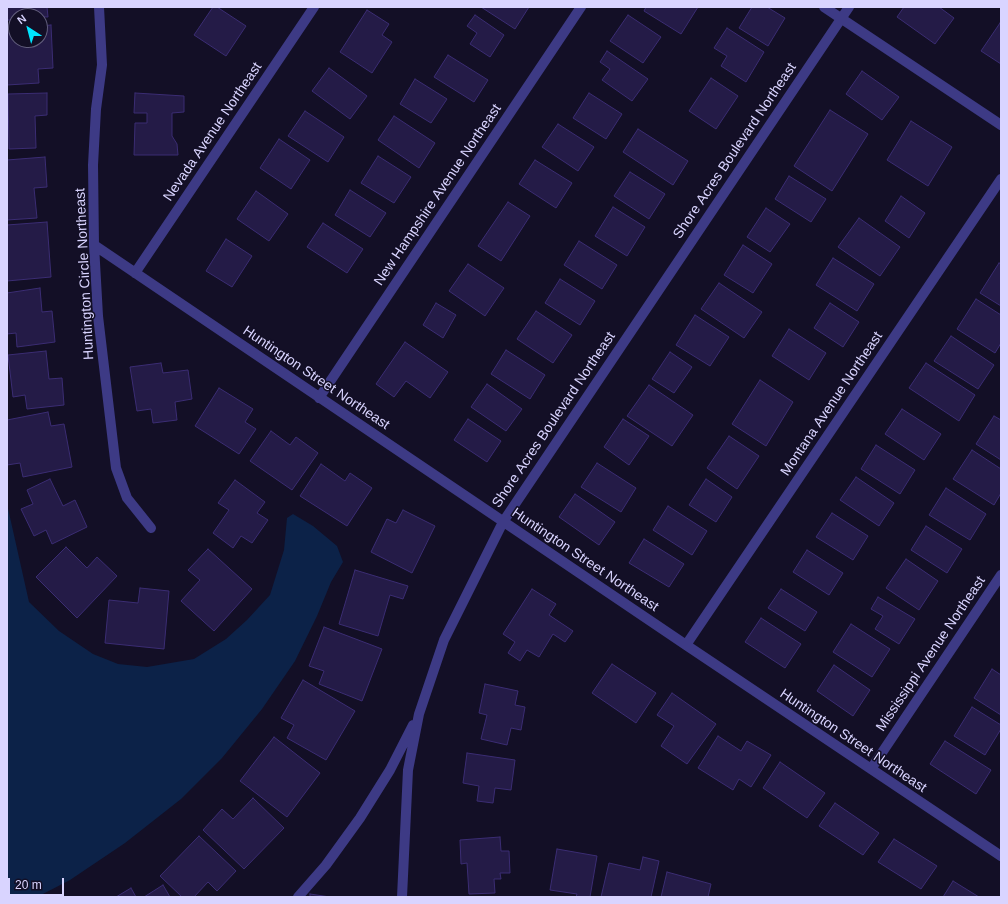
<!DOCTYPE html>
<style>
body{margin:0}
#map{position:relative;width:1008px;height:904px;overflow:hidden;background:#130f26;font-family:Arial,sans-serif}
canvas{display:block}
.frame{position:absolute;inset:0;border:8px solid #d9d4ff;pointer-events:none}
.north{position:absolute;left:8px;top:8px;width:40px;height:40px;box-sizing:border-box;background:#130f26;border:1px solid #625e7d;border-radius:50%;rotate:324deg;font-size:11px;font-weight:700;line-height:16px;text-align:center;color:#d9d4ff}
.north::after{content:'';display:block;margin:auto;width:14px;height:18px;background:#00e5ff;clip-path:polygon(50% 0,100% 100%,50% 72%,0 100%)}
.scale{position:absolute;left:8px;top:878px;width:56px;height:18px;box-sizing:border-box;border:2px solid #d9d4ff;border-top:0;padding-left:5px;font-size:12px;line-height:14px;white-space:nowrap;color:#d9d4ff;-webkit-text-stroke:3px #130f26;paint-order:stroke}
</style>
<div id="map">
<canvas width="1008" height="904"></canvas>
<div class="frame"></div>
<div class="north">N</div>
<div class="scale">20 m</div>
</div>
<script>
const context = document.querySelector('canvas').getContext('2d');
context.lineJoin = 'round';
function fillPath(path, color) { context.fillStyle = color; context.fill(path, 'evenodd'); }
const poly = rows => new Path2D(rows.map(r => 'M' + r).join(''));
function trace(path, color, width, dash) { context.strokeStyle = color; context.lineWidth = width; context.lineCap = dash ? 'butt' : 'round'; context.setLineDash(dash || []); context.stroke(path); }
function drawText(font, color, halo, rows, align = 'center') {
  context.font = font + ' Arial,sans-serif'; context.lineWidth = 3; context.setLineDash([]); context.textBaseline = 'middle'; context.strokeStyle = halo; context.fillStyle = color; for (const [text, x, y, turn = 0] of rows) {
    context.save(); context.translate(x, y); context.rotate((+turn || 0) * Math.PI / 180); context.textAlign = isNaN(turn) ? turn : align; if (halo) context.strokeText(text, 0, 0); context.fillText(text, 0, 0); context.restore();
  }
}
const water = poly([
 [7,504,29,602,59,631,93,654,118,664,147,667,194,659,226,639,247,620,270,595,284,550,287,518,293,514,313,526,337,546,343,562,331,582,317,616,295,661,262,709,222,758,181,799,125,843,70,880,37,897,7,897]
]);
const building = poly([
 [7,7,47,7,48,17,16,16,16,20,7,20,7,7],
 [213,7,217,7,246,26,226,56,194,35,213,7],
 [481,7,529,7,515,29,481,7],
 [646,7,698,7,681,34,644,11,646,7],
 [752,7,767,7,785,18,768,46,739,28,752,7],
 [904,7,939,7,954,18,935,44,897,17,904,7],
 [367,10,389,24,382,35,392,42,372,73,340,52,367,10],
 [475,15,504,35,490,57,470,44,477,33,467,26,475,15],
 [628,15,661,37,643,63,610,41,628,15],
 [1000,23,1001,24,1001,64,981,51,1000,23],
 [51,25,53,68,38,69,39,83,7,85,7,27,16,27,16,40,40,40,40,26,51,25],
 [727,28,764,52,746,82,721,66,727,56,714,48,727,28],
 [607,51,648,79,632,101,602,80,610,69,600,62,607,51],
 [448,55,488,80,474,102,434,77,448,55],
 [329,68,367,96,350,119,312,91,329,68],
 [862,71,899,97,882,120,846,94,862,71],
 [711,78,738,96,716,129,689,111,711,78],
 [415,79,447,99,431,123,400,104,415,79],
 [47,93,47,115,35,116,36,148,9,149,8,94,47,93],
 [135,93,184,96,184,112,172,113,172,136,177,144,178,155,134,155,135,123,147,123,147,113,134,113,135,93],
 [589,93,622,114,606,139,573,118,589,93],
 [830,110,868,134,832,191,794,166,830,110],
 [305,111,344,137,328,162,288,136,305,111],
 [394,116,435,143,419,168,378,140,394,116],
 [911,121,952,147,928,186,887,160,911,121],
 [558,124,594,147,578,171,542,147,558,124],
 [638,129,688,161,673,185,623,152,638,129],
 [279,139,310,160,291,189,260,168,279,139],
 [378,156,411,177,394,203,361,183,378,156],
 [45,157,47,187,34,188,37,218,7,220,7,160,45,157],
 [535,160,572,183,556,208,519,184,535,160],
 [630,172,665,194,649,219,614,196,630,172],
 [789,176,826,199,811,222,775,199,789,176],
 [350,190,386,213,370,237,335,215,350,190],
 [256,191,288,214,269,241,237,219,256,191],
 [901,196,925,213,909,238,885,221,901,196],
 [508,202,530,216,501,261,478,246,508,202],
 [613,207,645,227,627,256,595,236,613,207],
 [766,208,790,224,770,252,747,237,766,208],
 [859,218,900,247,880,276,838,247,859,218],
 [47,222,51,277,7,281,7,225,47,222],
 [323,223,363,249,347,273,307,247,323,223],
 [226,239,252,256,232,287,206,271,226,239],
 [579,241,617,265,602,289,564,265,579,241],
 [743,245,772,264,753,293,724,275,743,245],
 [833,258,874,284,857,311,816,285,833,258],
 [999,263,1001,264,1001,306,980,293,999,263],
 [468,264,504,288,485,316,449,291,468,264],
 [560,279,595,301,580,325,545,303,560,279],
 [719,283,762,312,744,338,701,309,719,283],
 [40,288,42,312,52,311,55,342,17,347,16,333,7,334,7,293,40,288],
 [976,299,1001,315,1001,343,995,353,957,329,976,299],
 [436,303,456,315,443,338,423,325,436,303],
 [830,303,859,322,843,347,814,328,830,303],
 [536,311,572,335,553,363,517,339,536,311],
 [695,315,729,337,710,366,676,345,695,315],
 [789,329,826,353,809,380,772,356,789,329],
 [951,336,994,365,978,389,934,361,951,336],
 [405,342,448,372,430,398,406,381,394,397,376,384,405,342],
 [506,350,545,375,530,399,491,374,506,350],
 [46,351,49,379,62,378,64,405,27,409,25,395,13,397,8,355,46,351],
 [670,352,692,367,674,393,652,379,670,352],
 [161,363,163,373,188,370,192,399,175,402,177,420,153,423,151,409,137,411,130,367,161,363],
 [926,363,975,395,959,421,909,388,926,363],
 [760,380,793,402,766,446,732,424,760,380],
 [487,384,522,409,506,431,471,407,487,384],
 [649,385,693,415,672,446,627,416,649,385],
 [219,388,253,409,245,422,256,429,239,454,195,426,219,388],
 [902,409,941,434,924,460,885,434,902,409],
 [48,412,51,426,64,424,72,467,23,477,20,463,7,465,7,420,48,412],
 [994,416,1001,420,1001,460,976,444,994,416],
 [468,419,501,441,487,462,454,440,468,419],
 [623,419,649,436,629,465,604,447,623,419],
 [271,431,290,445,296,437,318,453,292,490,250,461,271,431],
 [729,436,759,456,737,489,707,468,729,436],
 [876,445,915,470,900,494,861,469,876,445],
 [972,450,1001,469,1001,493,994,505,953,479,972,450],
 [597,463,636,488,621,512,581,487,597,463],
 [321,464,345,481,350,473,372,488,347,526,300,496,321,464],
 [856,477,894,503,879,526,840,500,856,477],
 [50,479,63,506,75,500,87,527,52,544,46,530,34,536,21,509,33,504,27,490,50,479],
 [706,479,732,497,716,522,689,505,706,479],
 [235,480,265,502,257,513,268,520,252,543,241,536,233,548,213,533,229,510,218,503,235,480],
 [946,488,986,514,970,540,929,515,946,488],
 [575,494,615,522,599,545,559,517,575,494],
 [668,506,707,531,692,555,653,530,668,506],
 [403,510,435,526,412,573,371,552,387,519,396,523,403,510],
 [832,513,868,536,853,560,816,537,832,513],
 [926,526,962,549,947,573,911,550,926,526],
 [644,539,684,564,669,587,629,563,644,539],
 [66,547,87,568,97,557,117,576,77,618,36,577,66,547],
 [208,549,252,589,214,631,181,601,200,580,188,570,208,549],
 [807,550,843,573,829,595,793,572,807,550],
 [906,559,938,581,919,610,886,588,906,559],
 [355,570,408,586,403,599,390,595,378,636,339,624,355,570],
 [140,588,169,591,164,649,105,643,109,600,138,603,140,588],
 [532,589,556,604,549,615,573,631,565,642,553,634,539,657,527,650,520,661,508,653,515,642,503,634,532,589],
 [781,589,817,612,805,631,768,608,781,589],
 [878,597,915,619,899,644,875,629,883,616,871,609,878,597],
 [761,618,801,644,785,668,745,642,761,618],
 [851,624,890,649,872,677,833,652,851,624],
 [324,627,382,649,362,701,319,684,324,671,309,666,324,627],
 [612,664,656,693,636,723,592,693,612,664],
 [834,665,870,690,853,716,817,691,834,665],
 [992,669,1001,675,1001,715,974,698,992,669],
 [303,680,355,711,326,760,287,738,294,725,281,718,303,680],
 [485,684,518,691,515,705,525,707,521,730,511,728,507,745,481,739,487,715,479,713,485,684],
 [672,693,716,724,687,764,661,746,674,726,657,715,672,693],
 [972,707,1001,725,1001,729,985,755,954,736,972,707],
 [718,736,741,751,747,741,771,755,751,787,739,779,733,790,698,768,718,736],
 [274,737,320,773,287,817,240,781,274,737],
 [945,741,991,770,976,794,930,764,945,741],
 [467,753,515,760,511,790,495,788,493,803,477,801,479,786,463,783,467,753],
 [780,762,825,793,807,818,763,788,780,762],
 [253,798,284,828,244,869,203,830,222,809,233,819,253,798],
 [835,803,879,833,863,855,819,826,835,803],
 [199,836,236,871,217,891,208,882,194,897,182,897,160,876,199,836],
 [500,837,501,851,509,851,510,873,500,873,501,879,494,879,495,893,469,894,467,863,461,864,460,840,500,837],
 [894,839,937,866,921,889,878,862,894,839],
 [557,849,597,856,590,897,576,897,577,894,550,890,557,849],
 [643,857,659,861,651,897,601,897,609,863,640,870,643,857],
 [667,872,711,884,708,897,661,897,667,872],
 [953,881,979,897,943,897,953,881],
 [163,885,170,897,144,897,163,885],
 [131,888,136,897,116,897,131,888],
 [310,894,330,897,310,897,310,894]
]);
const minor = poly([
 [99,7,102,65,96,109,93,165,94,245,98,316,116,468,127,498,151,528],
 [824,7,1001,125],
 [94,245,686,645,1001,856],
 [135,273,314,7],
 [319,398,581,7],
 [686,645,1001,179],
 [871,769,1001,575],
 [298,897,326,865,360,818,390,770,413,725],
 [402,897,408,770,419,714,444,640,503,522,849,7]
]);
const streetNames = [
 ["Nevada Avenue Northeast",213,132,-56],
 ["Shore Acres Boulevard Northeast",735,151,-56],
 ["New Hampshire Avenue Northeast",438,195,-56],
 ["Huntington Circle Northeast",85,274,-93],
 ["Huntington Street Northeast",316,378,34],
 ["Montana Avenue Northeast",832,404,-56],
 ["Shore Acres Boulevard Northeast",554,420,-56],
 ["Huntington Street Northeast",585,560,34],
 ["Mississippi Avenue Northeast",931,654,-56],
 ["Huntington Street Northeast",853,741,34]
];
fillPath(water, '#0c2248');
fillPath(building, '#241b47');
trace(building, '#3b2d73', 1);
trace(minor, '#3d3a85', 10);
drawText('14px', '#d9d4ff', '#130f26', streetNames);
</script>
